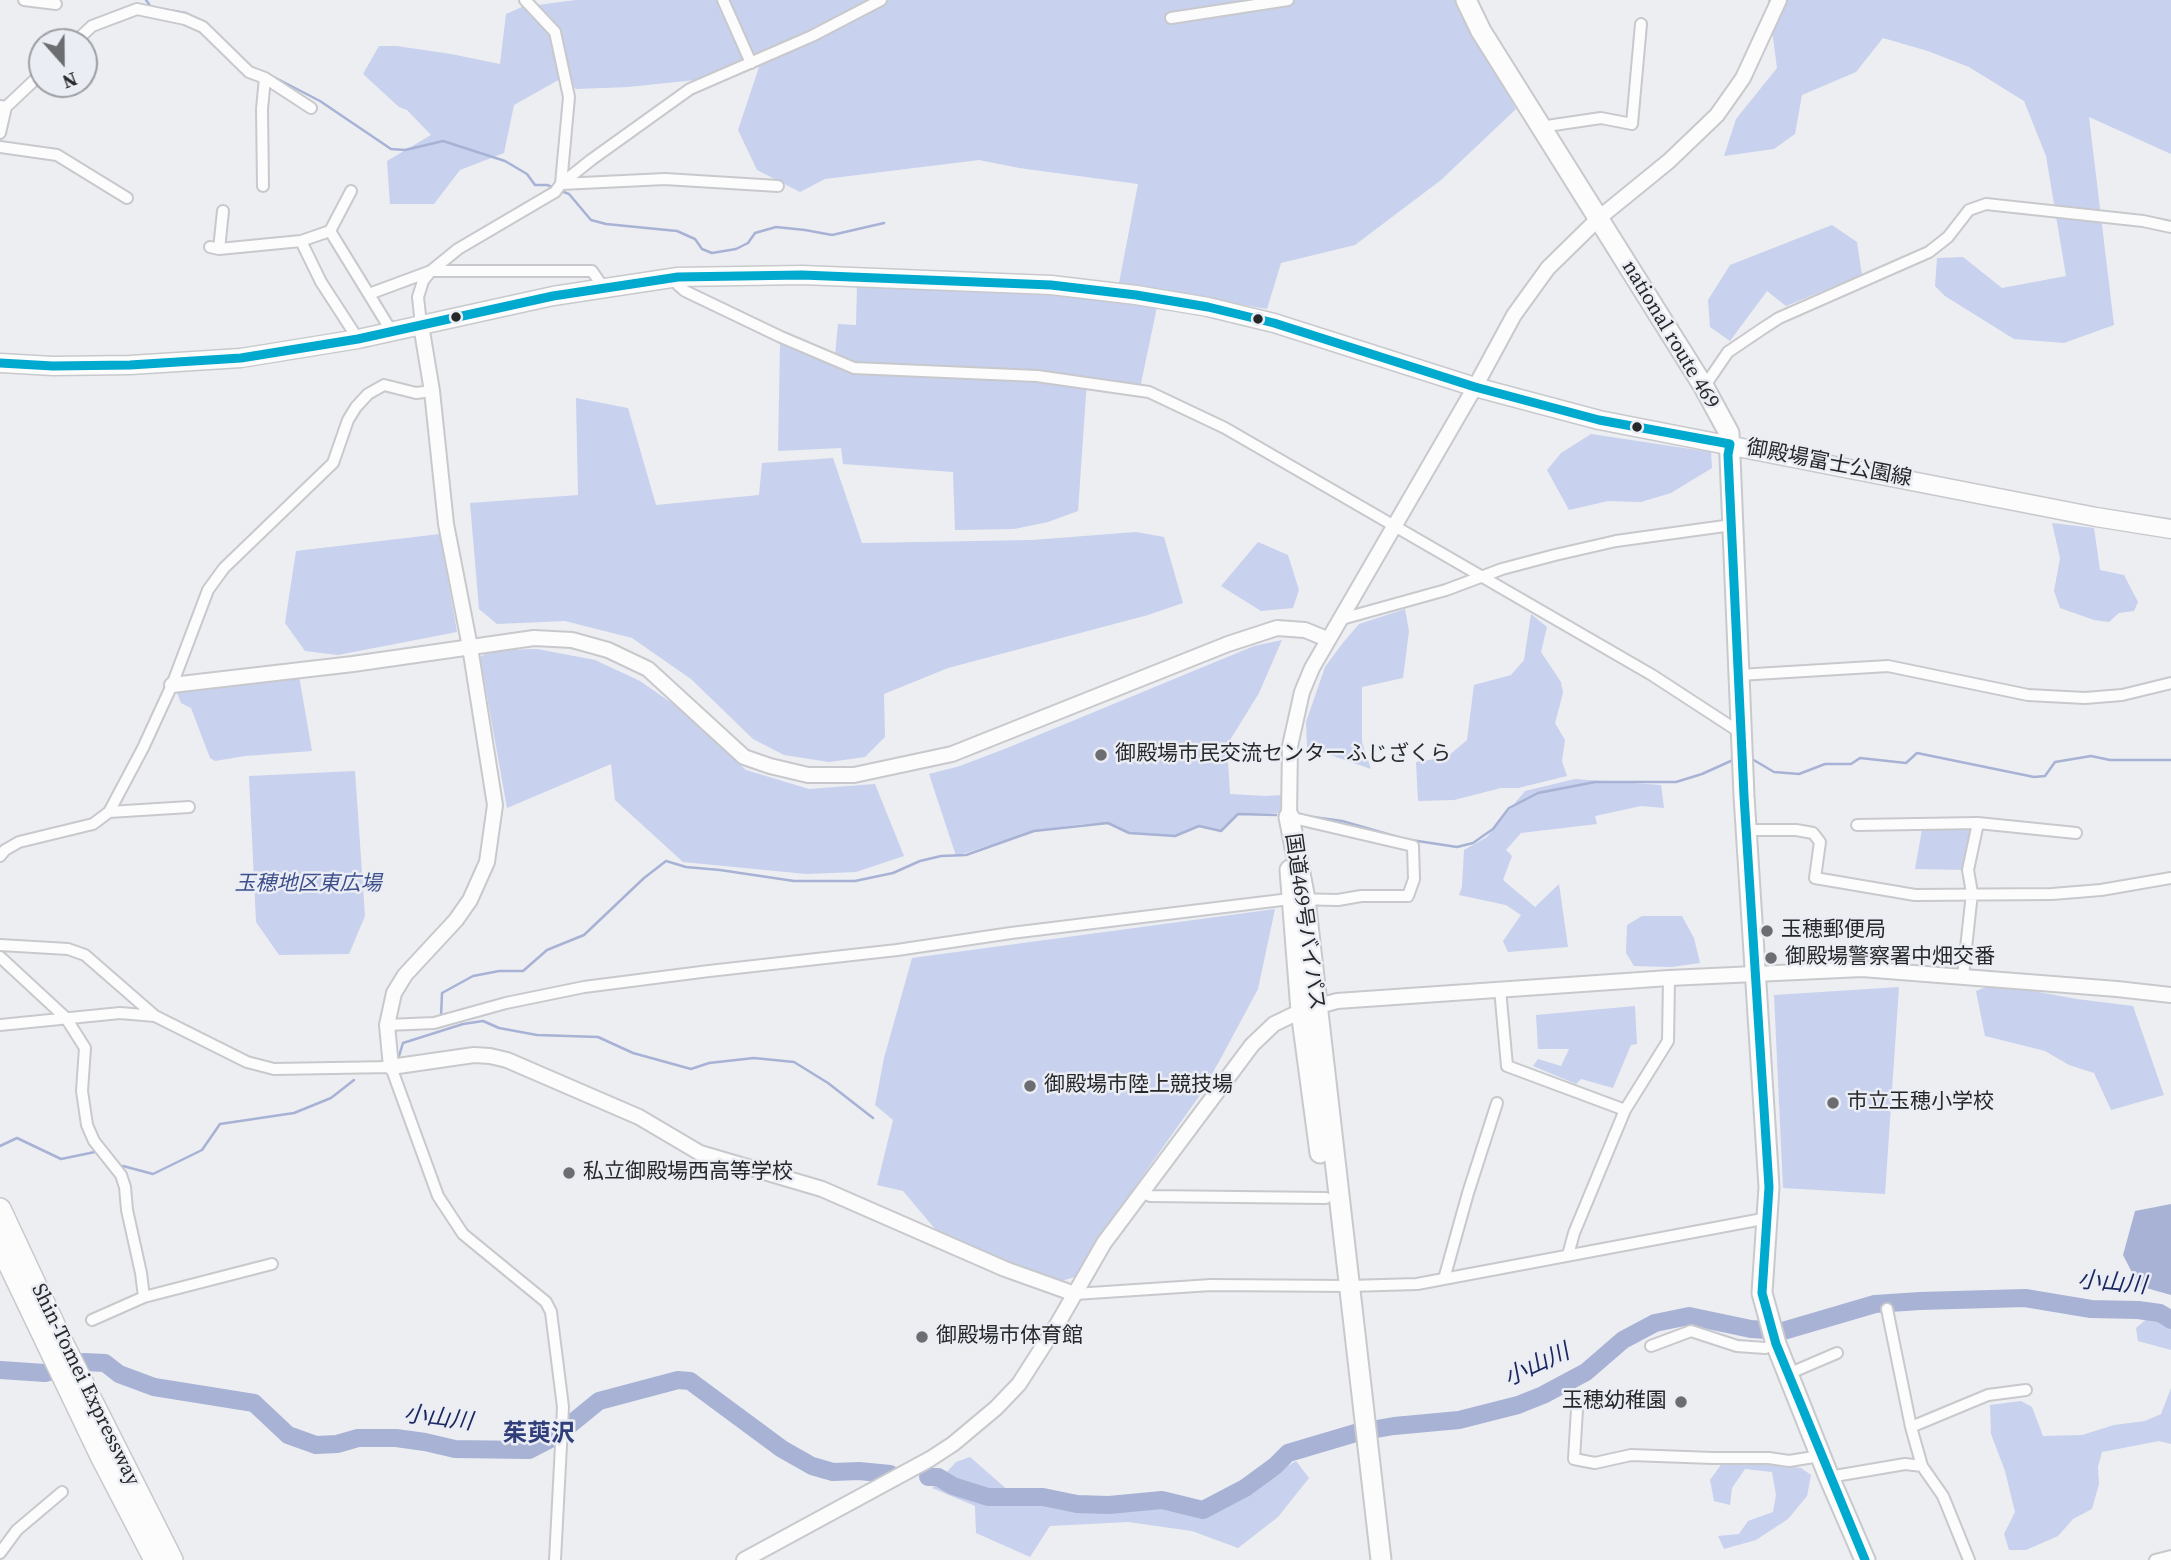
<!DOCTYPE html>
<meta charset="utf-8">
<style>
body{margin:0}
#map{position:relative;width:2171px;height:1560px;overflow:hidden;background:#edeef2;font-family:"Source Serif 4",serif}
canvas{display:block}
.north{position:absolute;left:28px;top:28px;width:70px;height:70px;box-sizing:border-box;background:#ebedf4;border:2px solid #9d9ea3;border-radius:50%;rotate:159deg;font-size:19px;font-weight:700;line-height:28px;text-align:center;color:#27282a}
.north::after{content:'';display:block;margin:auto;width:24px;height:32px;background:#6c6d70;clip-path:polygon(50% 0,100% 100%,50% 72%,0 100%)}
</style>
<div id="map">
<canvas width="2171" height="1560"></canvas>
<div class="north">N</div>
</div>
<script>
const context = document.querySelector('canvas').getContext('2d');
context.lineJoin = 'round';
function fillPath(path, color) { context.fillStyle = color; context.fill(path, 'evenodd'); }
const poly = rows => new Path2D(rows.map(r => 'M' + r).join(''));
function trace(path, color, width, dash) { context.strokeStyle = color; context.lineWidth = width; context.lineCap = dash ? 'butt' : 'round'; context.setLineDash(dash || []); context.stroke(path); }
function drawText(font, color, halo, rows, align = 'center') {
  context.font = font + ' "Source Serif 4","Noto Sans JP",serif'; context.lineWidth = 5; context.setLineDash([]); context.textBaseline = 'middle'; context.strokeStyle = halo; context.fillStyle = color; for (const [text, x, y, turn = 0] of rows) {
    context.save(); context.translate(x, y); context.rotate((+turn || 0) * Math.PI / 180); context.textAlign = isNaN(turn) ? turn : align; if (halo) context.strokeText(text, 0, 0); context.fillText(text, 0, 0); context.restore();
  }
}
const green = poly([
 [576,0,1455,0,1516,109,1441,180,1355,245,1281,263,1267,309,1119,283,1138,184,1019,168,979,160,825,179,800,192,757,170,738,130,759,67,695,80,628,87,576,89,562,78,514,105,504,153,460,170,434,204,390,204,387,161,431,135,407,110,399,107,363,74,379,46,397,46,451,54,500,64,506,14,522,7],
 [1768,0,2171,0,2171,154,2089,117,2114,325,2064,343,2014,339,1945,296,1935,286,1937,258,1963,257,2002,288,2066,276,2046,156,2024,101,1969,67,1928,51,1883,38,1856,72,1802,95,1795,134,1774,149,1724,156,1736,119,1777,68],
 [1832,225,1857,242,1862,275,1786,306,1767,291,1730,341,1710,327,1708,300,1730,265],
 [857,285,1062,294,1157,307,1140,388,1087,380,1078,511,1048,522,1014,529,955,530,953,472,843,464,841,448,778,451,780,343,834,366,838,324,856,325],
 [576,398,628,408,656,505,759,495,762,463,833,458,862,543,1032,540,1136,532,1164,537,1183,603,1148,615,948,668,884,694,885,737,865,757,829,762,784,755,753,739,691,679,632,638,565,621,497,624,479,609,470,503,578,495],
 [1591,434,1711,452,1712,468,1671,493,1641,502,1608,501,1569,510,1547,470,1561,453],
 [2052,523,2094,528,2100,570,2124,575,2138,602,2134,611,2119,613,2109,622,2094,620,2060,608,2054,591,2060,558],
 [440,534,457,632,338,655,305,651,285,623,296,551],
 [1258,542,1288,555,1299,590,1293,608,1261,611,1221,586],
 [1405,609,1409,631,1403,678,1362,687,1362,742,1371,769,1307,747,1306,722,1325,667,1342,644,1359,624],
 [1531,614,1547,627,1541,652,1561,682,1563,693,1555,723,1565,740,1562,761,1567,776,1518,788,1501,788,1454,800,1418,801,1416,762,1447,757,1467,740,1474,685,1511,675,1524,660],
 [1282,640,1259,693,1227,745,1230,794,1266,796,1282,795,1283,813,1238,814,1221,831,1199,826,1175,836,1129,833,1108,823,1083,824,1034,831,956,856,929,774,960,766,1007,748,1254,646],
 [537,649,595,660,640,681,679,708,746,770,809,789,875,784,904,856,856,872,806,874,683,862,615,800,611,764,507,808,480,657,493,650],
 [299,676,312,751,245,756,215,761,210,758,191,708,181,703,176,690],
 [355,771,365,916,349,954,279,955,256,922,249,776],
 [1575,779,1661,785,1664,808,1641,806,1595,816,1597,824,1521,833,1506,850,1512,856,1503,880,1535,907,1559,884,1568,947,1508,952,1503,941,1521,915,1506,905,1459,895,1462,887,1464,850,1487,837,1525,791],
 [1978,823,1968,870,1915,869,1923,824],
 [1275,909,1258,989,1221,1058,1200,1095,1100,1236,1075,1277,1061,1281,993,1255,936,1230,903,1191,877,1185,893,1120,875,1105,884,1058,912,958],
 [1642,916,1682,916,1694,938,1700,963,1671,967,1634,966,1626,953,1627,925],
 [1994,984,2077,999,2133,1006,2164,1095,2111,1110,2094,1073,2069,1065,2045,1051,1985,1036,1976,991],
 [1899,987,1885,1194,1783,1188,1774,995],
 [1635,1006,1637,1044,1631,1045,1613,1088,1581,1079,1576,1084,1533,1066,1538,1059,1561,1066,1569,1049,1538,1049,1536,1015],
 [2150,1316,2171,1325,2171,1350,2138,1341,2136,1328],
 [2171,1388,2171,1444,2159,1441,2102,1452,2098,1467,2099,1484,2092,1509,2073,1519,2058,1536,2026,1550,2009,1550,2004,1534,2015,1512,2005,1471,1991,1434,1990,1405,2021,1401,2032,1407,2043,1436,2082,1435,2114,1425,2145,1421,2161,1414],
 [970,1457,1010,1492,1060,1493,1212,1512,1296,1461,1309,1478,1278,1517,1238,1548,1192,1531,1128,1522,1050,1526,1030,1557,976,1533,975,1506,932,1488,956,1462],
 [1723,1462,1771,1464,1801,1468,1811,1475,1807,1496,1788,1519,1756,1540,1724,1549,1718,1536,1739,1534,1748,1521,1773,1512,1776,1495,1772,1472,1745,1469,1732,1488,1730,1505,1714,1501,1710,1480]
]);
const water = poly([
 [2171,1204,2171,1295,2139,1286,2123,1255,2135,1211]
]);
const stream = poly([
 [146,0,151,7,186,13,193,17],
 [266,73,320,101,391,149,405,150,443,141,505,161,527,174,535,185,547,185,555,188],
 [561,191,569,194,591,220,606,224,677,231,695,239,702,249,712,253,736,249,748,243,755,233,776,227,805,230,832,235,884,223],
 [1752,759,1774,772,1799,774,1825,764,1851,764,1860,758,1906,763,1917,753,2034,777,2045,776,2055,762,2091,756,2110,760,2171,760],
 [1306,816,1342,821,1398,837],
 [1411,840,1457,847,1473,843,1493,829,1509,808,1538,793,1595,782,1676,782,1702,774,1733,760],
 [441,1017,442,993,473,976,499,971,523,971,547,950,584,935,644,878,666,861,686,867,720,870,794,881,855,881,893,873,920,861,941,856,966,855,1034,831,1108,823,1129,833,1175,836,1199,826,1221,831,1238,814,1276,815],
 [399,1056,403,1043,463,1024,483,1021,499,1028,537,1035,598,1037,633,1053,691,1069,709,1063,754,1058,794,1062,828,1083,873,1118],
 [0,1146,17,1138,61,1159,95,1152],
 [123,1166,153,1174,202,1150,220,1124,294,1113,331,1098,354,1080]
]);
const river = poly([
 [0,1370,45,1373,84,1362,105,1363,119,1374,154,1387,254,1403,288,1435,316,1445,337,1444,358,1438,396,1438,425,1442,455,1449,529,1450,556,1436,599,1401,678,1380,690,1381,782,1449,812,1466,833,1472,859,1471,890,1474],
 [928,1477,938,1477,953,1486,988,1497,1043,1497,1077,1504,1109,1505,1162,1500,1203,1510,1245,1488,1275,1466,1288,1453,1359,1432,1394,1426,1459,1420,1518,1405,1543,1395,1586,1372,1623,1340,1655,1323,1689,1316,1751,1329,1783,1331,1875,1304,1920,1301,2025,1298,2091,1309,2138,1310,2160,1313,2171,1320]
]);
const minor = poly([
 [24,0,56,4],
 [723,0,751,63],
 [1171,18,1288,0],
 [75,42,92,26,137,9,185,19,203,27,249,72,265,78,262,109,263,186],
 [265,78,311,108],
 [0,106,6,107,42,73],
 [1540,127,1601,118,1632,124,1641,24],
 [0,133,6,107],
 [0,147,57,155,127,198],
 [561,184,591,160,690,89,812,36,881,0],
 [561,184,665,179,778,186],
 [351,191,330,231,392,332],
 [301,241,321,282,358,339],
 [210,247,219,249,301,241,330,231],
 [219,249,223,211],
 [678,277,678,285,685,291,781,337,854,368,1037,376,1149,392,1225,428,1289,465,1652,675,1741,733],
 [369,294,431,271,592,271,603,287],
 [421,325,418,297,423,281,431,271,458,249,555,192,561,184,569,97,555,32,525,0],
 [1704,387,1728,352,1762,329,1779,318,1929,252,1948,237,1969,210,1986,204,2143,221,2171,227],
 [1338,620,1446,590,1502,569,1555,555,1616,541,1732,525],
 [1739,675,1888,666,2028,695,2085,698,2122,695,2171,683],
 [109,812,189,807],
 [1857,825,1978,823,2076,833],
 [1746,830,1796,830,1813,833,1820,842,1815,878,1915,895,2052,894,2101,890,2171,878],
 [0,856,5,850,19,842,93,824,109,812,143,748,172,685,208,590,224,568,333,463,348,420,356,407,368,394,384,385,416,393,432,391],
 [0,945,68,949,85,955,155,1016],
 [0,957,66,1018,85,1048,82,1091,87,1125,94,1141,121,1175,125,1187,127,1210,141,1273,144,1297,92,1320],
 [1963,976,1972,893,1968,870,1978,823],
 [1500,989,1507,1066,1625,1110],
 [0,1025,120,1013,155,1016,247,1062,274,1069,391,1067,438,1196,463,1234,546,1302,551,1312,563,1407,555,1560],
 [387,1025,434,1023,506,1003,584,987,709,971,897,950,1011,933,1290,899,1338,900,1361,896,1408,896,1414,879,1413,846,1289,817],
 [1143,1193,1150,1196,1326,1198],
 [1568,1255,1574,1233,1625,1110,1668,1041,1669,978],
 [1444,1279,1468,1193,1497,1103],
 [1075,1294,1211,1285,1349,1286,1417,1284,1768,1218],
 [144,1297,272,1264],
 [1887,1309,1911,1427],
 [1651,1346,1691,1331,1737,1346,1765,1348,1776,1344],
 [1788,1374,1837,1353],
 [1577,1409,1574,1459,1595,1463,1631,1455,1713,1458,1769,1458,1789,1461,1820,1456],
 [1922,1466,1911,1427,1988,1395,2026,1390],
 [1829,1477,1905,1464,1922,1466,1943,1496,1969,1560],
 [0,1553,17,1530,62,1492],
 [2155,1560,2171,1556]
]);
const tertiary = poly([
 [421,325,432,391,446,524,470,647,495,805,487,862,470,900,456,920,405,975,394,993,387,1025,391,1067,474,1055,490,1056,507,1060,639,1117,700,1153,822,1189,1005,1269,1075,1294],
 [172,685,353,664,534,638,572,640,608,650,648,669,744,757,770,766,808,775,854,775,952,754,1228,644,1277,628,1305,630,1327,639],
 [1289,817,1290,746,1302,692,1312,668,1475,387,1514,315,1548,268,1599,218,1669,161,1717,115,1743,78,1779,0],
 [744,1560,930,1459,953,1444,996,1408,1019,1384,1058,1323,1104,1243,1252,1045,1274,1024,1301,1011,1337,1001,1669,978,1862,969,2117,989,2171,995]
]);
const primary = poly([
 [0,363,53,366,130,365,241,358,358,339,553,296,678,277,802,275,1051,285,1136,295,1208,307,1274,323,1475,387,1599,420,2096,517,2171,529]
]);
const trunk = poly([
 [1466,0,1481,31,1704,387,1729,433,1744,796,1769,1187,1762,1293,1776,1344,1829,1477,1865,1560],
 [1289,817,1305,899,1381,1560],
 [1290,870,1301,1011,1320,1153]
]);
const motorway = poly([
 [0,1209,64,1346,172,1560],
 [0,1245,102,1458,155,1560]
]);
const bus1 = poly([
 [0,363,53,366,130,365,241,358,358,339,553,296,678,277,802,275,1051,285,1136,295,1208,307,1274,323,1475,387,1599,420,1730,444,1728,455,1744,796,1769,1187,1762,1293,1776,1344,1865,1560]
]);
const markers = [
 [456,317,6,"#27282a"],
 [1258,319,6,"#27282a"],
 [1637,427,6,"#27282a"],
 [1101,755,7,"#6c6d70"],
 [1767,931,7,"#6c6d70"],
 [1771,958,7,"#6c6d70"],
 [1030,1086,7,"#6c6d70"],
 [1833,1103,7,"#6c6d70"],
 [569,1173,7,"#6c6d70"],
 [922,1337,7,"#6c6d70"],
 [1681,1402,7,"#6c6d70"]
];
const streetNames = [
 ["national route 469",1670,335,59],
 ["御殿場富士公園線",1829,464,11],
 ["国道469号バイパス",1304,922,82],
 ["Shin-Tomei Expressway",85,1385,64]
];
const poiNames = [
 ["御殿場市民交流センターふじざくら",1115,755],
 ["玉穂郵便局",1781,931],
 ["御殿場警察署中畑交番",1785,958],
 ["御殿場市陸上競技場",1044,1086],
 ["市立玉穂小学校",1847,1103],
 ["私立御殿場西高等学校",583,1173],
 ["御殿場市体育館",936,1337],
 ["玉穂幼稚園",1667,1402,"right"]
];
const parkNames = [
 ["玉穂地区東広場",308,885]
];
const waterNames = [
 ["小山川",2112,1284,5],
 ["小山川",1537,1366,-25],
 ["小山川",438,1419,7]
];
const quarterNames = [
 ["茱萸沢",539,1435]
];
fillPath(green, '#c8d1ed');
fillPath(water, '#a7b2d5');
trace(stream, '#a7b2d5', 2.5);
trace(river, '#a7b2d5', 18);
trace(minor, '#c8c9cc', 14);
trace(tertiary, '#c8c9cc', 18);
trace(primary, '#c8c9cc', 21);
trace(trunk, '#c8c9cc', 23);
trace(motorway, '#c8c9cc', 24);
trace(minor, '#fcfcfd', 10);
trace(tertiary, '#fcfcfd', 14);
trace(primary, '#fcfcfd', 18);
trace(trunk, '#fcfcfd', 19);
trace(motorway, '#fcfcfd', 21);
trace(bus1, '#00a9ce', 9);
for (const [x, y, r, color] of markers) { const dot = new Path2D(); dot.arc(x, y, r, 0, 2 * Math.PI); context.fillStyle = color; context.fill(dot); trace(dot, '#ebedf4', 2.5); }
drawText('21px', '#27282a', '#ebedf4', streetNames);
drawText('21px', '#27282a', '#ebedf4', poiNames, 'left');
drawText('italic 21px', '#3f508d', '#ebedf4', parkNames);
drawText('italic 23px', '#1b2760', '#ebedf4', waterNames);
drawText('bold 24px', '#303f7a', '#ebedf4', quarterNames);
</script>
